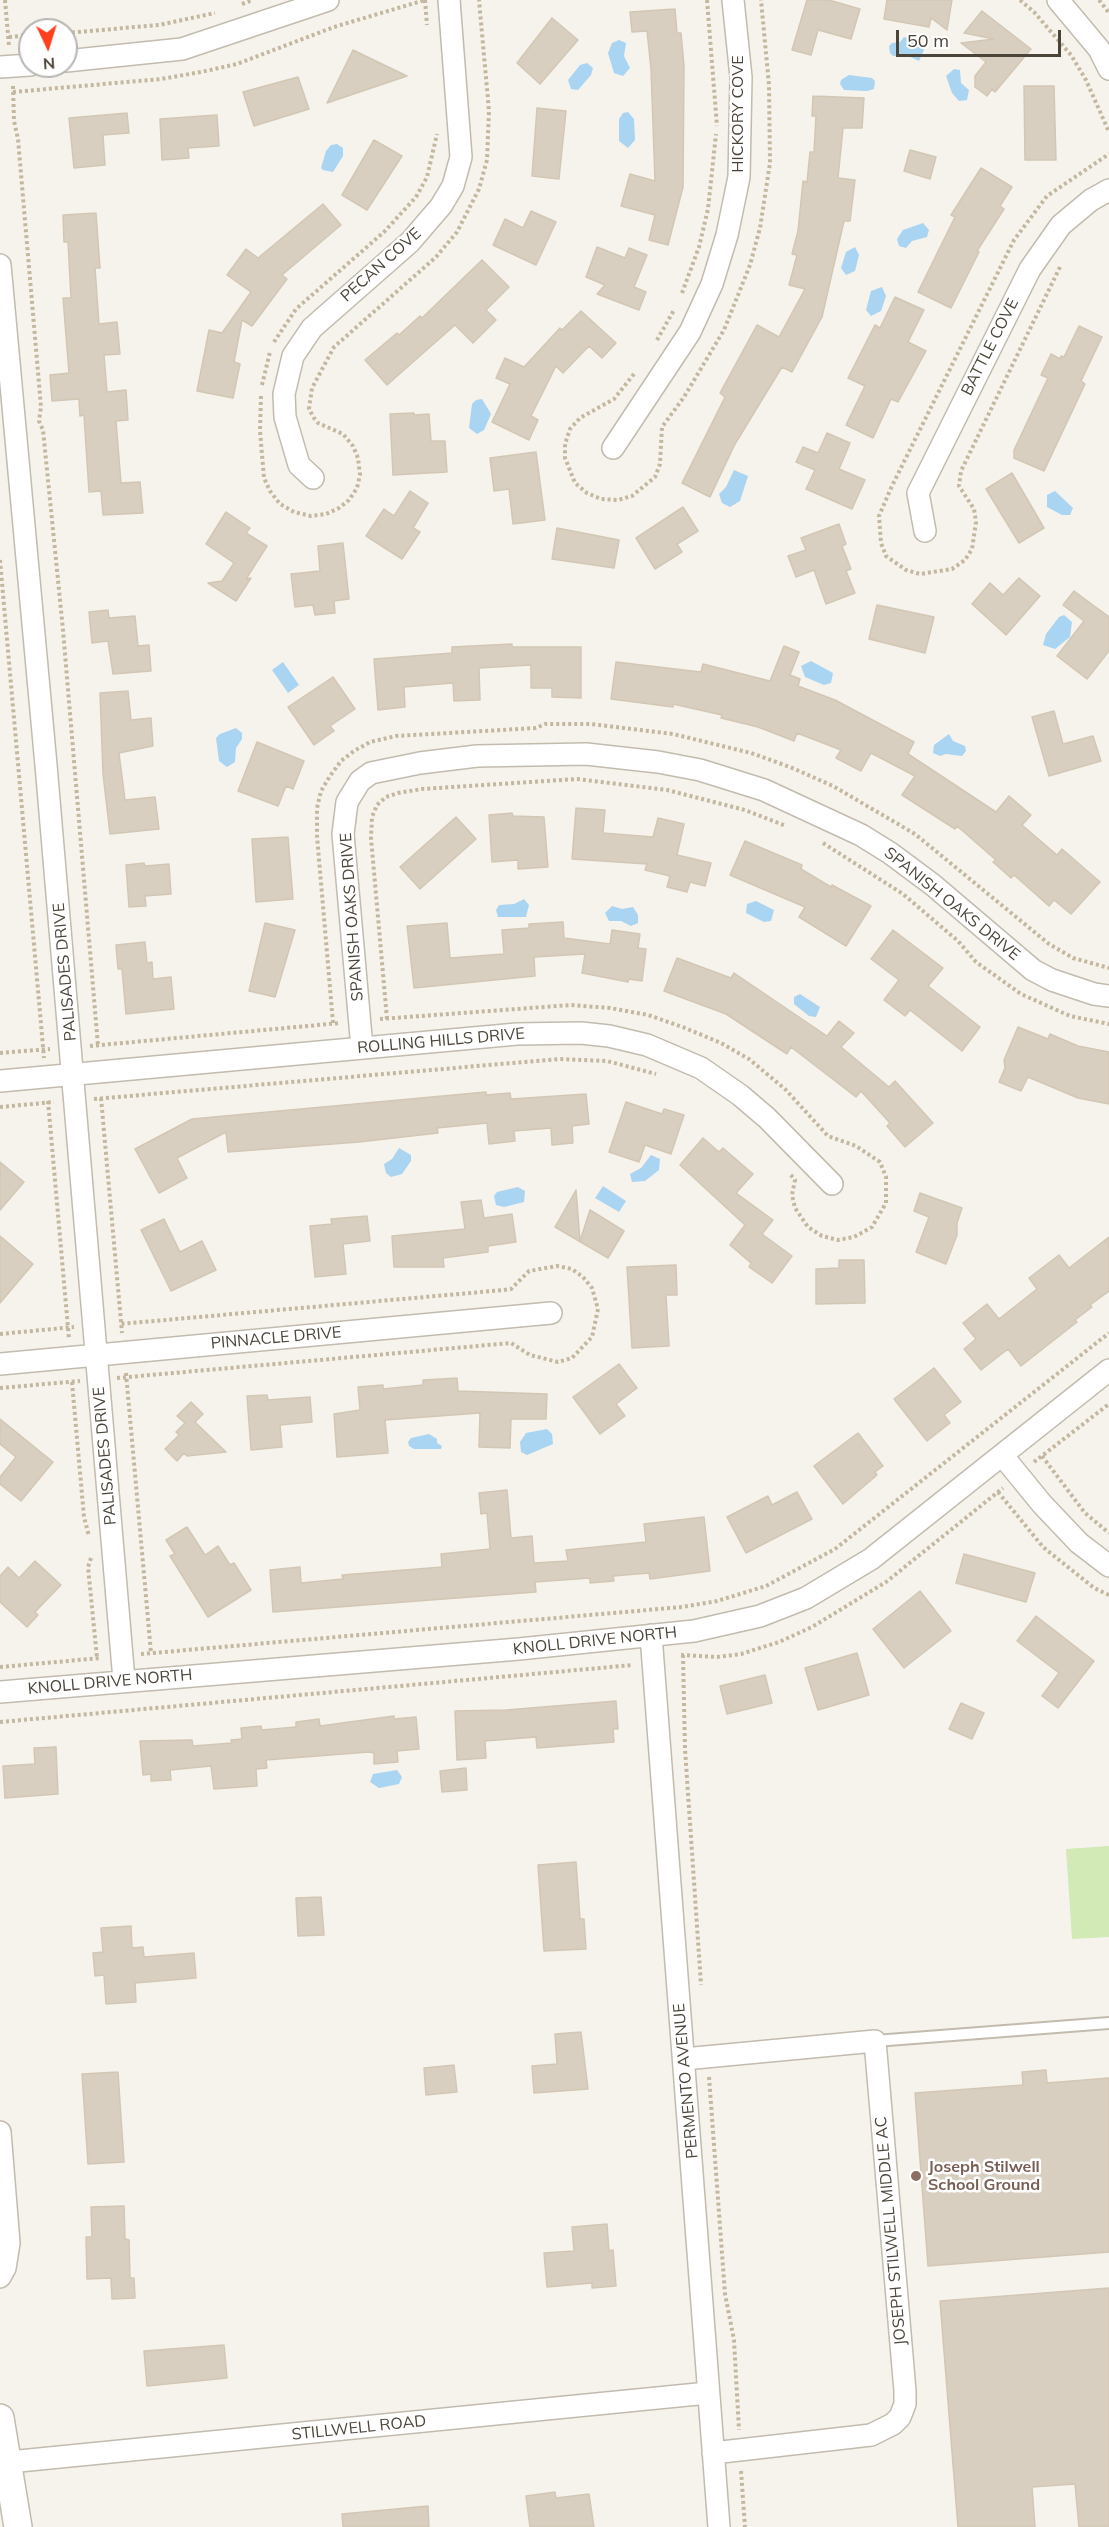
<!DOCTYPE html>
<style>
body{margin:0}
#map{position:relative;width:1109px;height:2527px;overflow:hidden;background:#f6f3ec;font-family:Mulish,sans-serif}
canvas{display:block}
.north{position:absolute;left:18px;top:18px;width:60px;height:60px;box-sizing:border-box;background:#fff;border:2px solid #b7b4b0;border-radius:50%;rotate:176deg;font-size:16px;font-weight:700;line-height:24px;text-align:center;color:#4b4439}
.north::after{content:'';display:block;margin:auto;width:21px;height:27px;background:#fc3f1d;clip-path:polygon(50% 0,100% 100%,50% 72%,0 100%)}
.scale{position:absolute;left:896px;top:30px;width:165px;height:27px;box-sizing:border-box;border:3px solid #4b4439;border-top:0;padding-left:8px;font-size:18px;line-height:21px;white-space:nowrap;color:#4b4439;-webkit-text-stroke:4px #fff;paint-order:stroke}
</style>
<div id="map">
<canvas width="1109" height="2527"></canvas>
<div class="north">N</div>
<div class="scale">50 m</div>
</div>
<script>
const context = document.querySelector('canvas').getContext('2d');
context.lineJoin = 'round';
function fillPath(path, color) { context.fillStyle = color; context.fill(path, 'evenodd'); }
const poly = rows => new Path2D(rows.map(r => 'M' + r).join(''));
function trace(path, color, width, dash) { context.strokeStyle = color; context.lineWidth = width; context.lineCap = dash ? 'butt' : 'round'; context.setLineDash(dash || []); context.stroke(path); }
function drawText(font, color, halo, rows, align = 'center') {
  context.font = font + ' Mulish,sans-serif'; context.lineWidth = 5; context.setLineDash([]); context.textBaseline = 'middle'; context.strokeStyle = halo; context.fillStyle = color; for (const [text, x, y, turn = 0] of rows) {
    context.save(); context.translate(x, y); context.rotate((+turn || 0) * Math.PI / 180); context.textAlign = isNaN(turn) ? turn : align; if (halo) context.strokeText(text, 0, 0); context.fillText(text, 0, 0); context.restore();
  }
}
const green = poly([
 [1109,1846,1109,1937,1072,1939,1066,1849]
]);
const water = poly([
 [917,36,920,37,924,50,919,61,906,55,893,56,890,53,889,46,892,43,900,42,904,37,912,39],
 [619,40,626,43,624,56,630,68,623,76,614,73,608,53,612,43],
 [587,63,593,68,591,75,578,90,571,89,568,80,580,65],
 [954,69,960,70,961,83,969,90,967,100,959,101,952,93,946,76],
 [849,75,872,78,875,81,874,89,867,91,844,90,840,84,841,80],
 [628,112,634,119,635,140,628,148,619,141,619,119,623,113],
 [337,144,343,148,343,156,333,172,323,170,321,168,326,151,331,145],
 [923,223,929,230,927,237,912,241,906,248,899,246,897,239,903,230],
 [855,247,859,255,855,271,846,275,841,268,846,252],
 [882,287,886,296,881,311,871,316,866,310,871,291],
 [482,399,491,414,484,430,477,434,469,428,472,404,476,400],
 [734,470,748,476,740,501,730,507,722,503,719,494,726,487],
 [1055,491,1073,508,1070,515,1062,515,1047,507,1047,495],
 [1064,615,1072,622,1070,637,1055,649,1043,645,1046,634,1059,617],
 [811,661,833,673,831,683,824,685,805,677,801,666],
 [283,662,299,685,288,693,272,670],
 [236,728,242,733,242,739,236,748,235,762,227,767,219,761,216,738,220,734],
 [949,734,953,741,965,746,966,751,962,756,946,754,940,756,933,753,934,745],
 [524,899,529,905,526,917,498,917,496,910,499,905,514,904],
 [756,901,774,910,771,921,764,922,746,913,747,904],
 [612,906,622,909,633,907,638,915,638,923,631,926,621,921,609,921,605,913],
 [800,994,820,1007,816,1017,809,1016,794,1004,794,997],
 [399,1148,411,1155,411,1161,402,1174,391,1177,386,1173,384,1164,392,1159],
 [651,1155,660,1159,659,1170,645,1181,632,1182,630,1174,641,1168],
 [603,1186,626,1201,619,1212,595,1198],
 [518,1187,525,1191,524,1202,504,1207,496,1205,494,1196,497,1192],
 [547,1429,552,1434,553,1444,527,1455,521,1452,520,1442,526,1433],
 [429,1434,437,1439,437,1443,442,1446,441,1449,414,1449,409,1446,408,1442,411,1438],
 [397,1770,402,1777,399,1784,379,1788,370,1782,373,1774]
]);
const building = poly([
 [807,0,829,0,860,9,851,39,818,30,811,55,792,50,807,0],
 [887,0,952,0,947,30,931,18,929,27,884,19,887,0],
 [675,9,677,33,681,33,684,66,683,187,668,245,649,240,655,215,621,206,630,174,655,181,651,69,647,31,632,32,630,12,675,9],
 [982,11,1031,49,995,92,992,89,987,96,975,87,975,76,986,62,961,43,994,39,964,33,982,11],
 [552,18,578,40,540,84,517,63,552,18],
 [353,50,407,76,327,103,353,50],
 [298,77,309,109,254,126,243,92,298,77],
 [1024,86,1054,86,1056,160,1025,160,1024,86],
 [813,96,864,98,862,128,843,128,838,178,855,180,850,221,844,221,822,317,792,372,782,367,735,444,710,497,682,483,725,397,720,393,757,325,779,337,805,289,789,285,797,255,792,254,798,231,803,181,807,182,810,152,814,152,816,116,812,116,813,96],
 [537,108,566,111,559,179,532,176,537,108],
 [127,113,129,133,103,135,105,165,74,168,69,118,127,113],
 [217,115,219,146,188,148,189,158,162,160,160,119,217,115],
 [374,140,402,156,367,210,342,195,374,140],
 [910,150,936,157,930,179,904,171,910,150],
 [981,168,1012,187,1000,206,1004,209,977,251,979,252,951,308,918,292,955,217,951,215,981,168],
 [323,204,341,225,282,275,287,279,252,326,242,320,234,362,240,364,233,398,197,391,209,330,222,333,251,292,227,275,246,249,258,258,323,204],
 [531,211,556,222,536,265,493,245,505,219,523,228,531,211],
 [96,213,100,268,95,268,99,324,117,322,120,354,104,355,107,392,126,390,128,420,116,421,121,483,140,482,143,513,103,515,101,491,89,492,84,415,80,416,79,399,52,401,50,375,69,373,63,298,71,298,68,242,64,242,63,215,96,213],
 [597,247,625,258,629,248,647,255,634,287,646,292,639,310,597,294,605,285,586,277,597,247],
 [482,260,509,287,486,310,496,320,473,343,455,325,387,385,365,360,397,333,399,335,420,316,422,318,482,260],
 [895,297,924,310,908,342,926,351,898,402,891,399,873,438,846,425,865,386,848,378,875,325,880,328,895,297],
 [581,311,616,343,602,358,589,346,563,373,556,366,531,416,538,420,529,440,492,422,510,384,496,378,505,358,524,367,560,328,562,330,581,311],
 [1079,326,1102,337,1081,381,1085,384,1044,471,1014,458,1014,450,1048,378,1041,375,1051,354,1060,359,1061,356,1064,357,1079,326],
 [414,413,414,415,429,414,431,441,445,441,447,472,393,475,390,414,414,413],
 [827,433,850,443,839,469,865,480,852,509,806,489,815,470,796,462,803,447,818,453,827,433],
 [536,452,545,520,513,524,509,489,494,491,490,458,536,452],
 [1012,473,1044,528,1019,543,986,489,1012,473],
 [410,491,428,503,413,528,420,532,402,559,366,536,384,509,394,516,410,491],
 [683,507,698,531,677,544,682,552,655,569,636,538,683,507],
 [226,512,250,528,246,533,267,546,246,579,251,578,236,601,208,583,222,581,234,563,206,544,226,512],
 [839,524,846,544,842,546,851,569,846,571,855,593,826,604,814,570,796,577,788,556,806,550,801,538,839,524],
 [557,528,619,540,614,568,552,559,557,528],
 [343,543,349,599,334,601,335,613,315,615,313,605,295,607,291,574,320,571,318,546,343,543],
 [1019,578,1040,596,1006,635,972,604,990,583,1003,595,1019,578],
 [1074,591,1109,617,1109,651,1087,679,1057,656,1084,621,1063,605,1074,591],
 [877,605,934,617,925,653,869,639,877,605],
 [108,610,109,618,135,616,138,646,149,645,151,671,113,674,108,641,92,643,89,612,108,610],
 [512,644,512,647,581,647,581,698,552,697,552,688,531,688,531,665,479,668,480,700,454,701,453,683,404,687,405,707,378,710,374,659,452,653,452,647,512,644],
 [784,646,799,652,790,675,800,679,798,686,835,700,914,742,908,754,996,812,1009,796,1031,815,1022,825,1057,855,1062,849,1100,882,1071,914,1054,900,1049,906,1014,875,1011,878,993,862,996,860,957,826,955,829,902,795,915,776,871,753,861,771,836,758,841,750,797,733,794,741,758,727,721,718,722,715,673,704,673,707,611,699,616,662,701,672,703,664,770,681,784,646],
 [333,677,355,709,330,726,334,731,314,745,288,707,333,677],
 [128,691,131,720,151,718,153,746,119,753,125,800,155,797,159,829,110,834,103,774,100,693,128,691],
 [1054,711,1063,744,1093,736,1101,761,1049,776,1032,717,1054,711],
 [257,742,304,761,293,789,286,786,278,806,238,791,257,742],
 [576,808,605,810,603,833,653,837,658,818,684,824,677,855,711,863,705,886,690,882,687,892,667,887,670,876,645,870,647,864,572,859,576,808],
 [512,813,513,816,544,817,548,867,518,869,518,860,492,862,489,815,512,813],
 [456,817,476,839,420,889,400,867,456,817],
 [288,837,293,899,256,902,252,839,288,837],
 [745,841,802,865,801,869,831,887,832,885,871,906,846,946,799,917,805,907,730,875,745,841],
 [144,863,145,866,169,864,171,894,145,896,146,906,129,907,126,865,144,863],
 [563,922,564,938,610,944,612,930,640,934,638,948,646,949,642,981,629,979,628,982,582,973,585,954,534,957,535,976,414,988,407,926,447,923,450,958,504,954,502,930,529,928,529,924,563,922],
 [265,923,295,930,275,997,249,991,265,923],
 [893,930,943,968,928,986,980,1027,962,1051,910,1010,905,1016,884,1000,899,980,871,959,893,930],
 [145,942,147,963,152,962,153,979,171,977,174,1009,126,1014,122,969,118,969,116,945,145,942],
 [677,958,731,978,734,973,827,1036,839,1021,854,1033,841,1047,889,1087,895,1081,933,1123,905,1147,887,1126,890,1123,861,1091,856,1097,791,1047,787,1054,726,1014,664,991,677,958],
 [1018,1027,1048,1039,1050,1034,1078,1046,1109,1052,1109,1104,1078,1098,1028,1077,1021,1091,999,1082,1005,1068,1004,1060,1018,1027],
 [486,1092,486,1095,510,1093,511,1099,586,1094,589,1124,572,1126,573,1143,552,1145,551,1128,514,1131,515,1141,489,1144,487,1123,437,1128,438,1133,359,1142,228,1152,226,1132,177,1158,187,1178,159,1193,135,1149,192,1119,486,1092],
 [626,1102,662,1114,664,1109,684,1115,671,1154,645,1145,639,1162,609,1152,626,1102],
 [703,1138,719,1152,723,1148,753,1174,736,1193,773,1220,762,1234,792,1256,772,1283,749,1267,751,1263,730,1245,745,1225,680,1165,703,1138],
 [0,1162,24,1182,0,1210,0,1162],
 [576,1190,580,1241,590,1210,624,1231,608,1258,555,1227,576,1190],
 [920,1193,962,1208,957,1223,957,1235,946,1264,916,1252,929,1217,914,1211,920,1193],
 [481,1200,484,1218,512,1214,516,1242,488,1246,488,1252,443,1258,444,1267,394,1267,392,1236,465,1229,461,1202,481,1200],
 [367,1216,370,1241,343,1244,346,1274,315,1277,310,1226,332,1224,331,1219,367,1216],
 [164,1219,180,1252,202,1241,216,1270,171,1291,141,1230,164,1219],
 [0,1236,33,1264,0,1303,0,1236],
 [1109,1237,1109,1291,1090,1305,1092,1307,1075,1320,1077,1322,1021,1366,1008,1349,981,1370,964,1349,976,1339,963,1323,987,1304,999,1319,1037,1289,1029,1278,1059,1255,1069,1268,1109,1237],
 [839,1260,864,1260,865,1303,816,1304,816,1269,839,1268,839,1260],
 [676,1265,677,1295,666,1295,669,1346,632,1348,627,1267,676,1265],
 [619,1364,637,1388,616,1404,625,1416,600,1434,573,1397,619,1364],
 [934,1368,961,1402,944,1415,950,1423,927,1441,894,1399,934,1368],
 [457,1378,458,1391,547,1394,546,1419,511,1419,510,1448,479,1447,480,1413,385,1420,388,1453,337,1457,334,1414,360,1410,358,1387,383,1385,383,1389,423,1385,423,1380,457,1378],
 [267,1395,268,1400,310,1397,312,1422,280,1425,282,1447,251,1450,247,1396,267,1395],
 [191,1402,203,1414,195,1422,226,1452,187,1456,184,1453,177,1461,165,1449,179,1435,176,1432,185,1423,177,1416,191,1402],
 [0,1419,53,1462,21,1501,0,1484,0,1477,16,1457,0,1444,0,1419],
 [858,1433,883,1466,875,1472,877,1475,843,1504,814,1466,858,1433],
 [507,1490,511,1538,532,1536,534,1563,568,1561,566,1550,646,1542,644,1524,704,1517,710,1571,650,1579,649,1573,613,1576,614,1581,590,1583,590,1578,535,1582,536,1592,273,1612,270,1570,300,1567,301,1583,343,1579,342,1575,442,1567,441,1554,490,1549,487,1513,481,1514,479,1493,507,1490],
 [797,1492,812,1519,746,1553,727,1517,768,1496,772,1505,797,1492],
 [187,1527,205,1555,218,1546,230,1565,234,1563,251,1590,208,1617,170,1556,175,1554,166,1540,187,1527],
 [964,1554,1035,1573,1026,1602,956,1583,964,1554],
 [35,1561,61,1585,35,1612,38,1615,27,1627,0,1602,0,1576,8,1567,19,1578,35,1561],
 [920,1591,951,1631,904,1668,873,1629,920,1591],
 [1036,1616,1094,1661,1058,1708,1042,1696,1059,1673,1017,1641,1036,1616],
 [857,1653,869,1695,818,1710,805,1668,857,1653],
 [765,1675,772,1703,727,1714,720,1686,765,1675],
 [616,1701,618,1729,613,1729,614,1742,537,1748,536,1737,485,1741,486,1758,457,1760,455,1711,506,1710,616,1701],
 [961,1703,984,1713,972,1739,949,1729,961,1703],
 [394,1716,394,1719,416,1717,419,1749,397,1751,398,1762,374,1764,374,1753,369,1752,266,1760,267,1768,256,1769,257,1786,214,1789,211,1766,170,1770,171,1780,151,1781,151,1774,143,1775,140,1741,192,1740,193,1746,232,1743,231,1740,242,1739,241,1728,261,1726,262,1730,296,1727,296,1722,319,1719,320,1726,394,1716],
 [56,1747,58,1794,5,1798,3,1766,35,1764,34,1748,56,1747],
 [466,1768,467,1790,442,1792,440,1771,466,1768],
 [576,1862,580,1919,584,1919,586,1949,544,1951,538,1865,576,1862],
 [321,1897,324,1935,298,1936,296,1898,321,1897],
 [131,1926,132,1948,143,1947,144,1957,194,1953,196,1978,135,1983,136,2002,106,2004,104,1975,95,1976,93,1953,103,1952,101,1928,131,1926],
 [581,2032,588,2089,534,2093,532,2066,557,2064,555,2034,581,2032],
 [454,2065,457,2092,426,2095,424,2068,454,2065],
 [1046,2070,1047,2083,1109,2078,1109,2252,928,2266,915,2093,1023,2085,1022,2072,1046,2070],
 [118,2072,124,2162,88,2164,82,2074,118,2072],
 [124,2206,125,2239,129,2240,130,2278,134,2278,135,2298,112,2299,111,2278,87,2279,86,2237,92,2237,91,2207,124,2206],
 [607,2224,609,2251,613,2250,616,2286,592,2288,592,2283,547,2287,544,2253,574,2251,572,2227,607,2224],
 [1109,2288,1109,2527,1079,2527,1075,2484,1032,2487,1035,2527,958,2527,940,2301,1109,2288],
 [224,2345,227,2378,147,2386,144,2351,224,2345],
 [555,2492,556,2498,589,2494,594,2527,530,2527,526,2496,555,2492],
 [428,2506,429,2527,343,2527,342,2514,428,2506]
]);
const path = poly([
 [5,0,9,46],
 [425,0,427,25],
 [707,0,717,126],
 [1020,0,1034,12,1071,55,1086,80,1109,132],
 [1099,0,1109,13],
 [242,4,253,0],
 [66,33,159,25,215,13],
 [9,37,30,35],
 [13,86,14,121,18,139,41,407,39,421,43,430,63,630,98,1046],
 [13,92,161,79,201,72,237,64,334,27,425,0],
 [1060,267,961,471,959,486,974,509,976,522,972,549,965,560,952,569,920,574,906,570,886,556,881,543,879,516,891,488,1014,240,1047,196,1109,154],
 [682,293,699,247,708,209,716,134],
 [657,340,674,310],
 [274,342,296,309,384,232,416,197,427,177,437,134],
 [634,374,614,399,580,418,570,429,565,444,565,458,575,483,587,493,601,499,618,500,632,496,655,477,660,464,662,427,684,397,724,330,750,265,760,228,770,163,769,85,761,0],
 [262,385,270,352],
 [261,396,260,431,264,478,270,491,280,504,294,512,311,516,326,514,339,508,349,500,357,488,360,475,358,458,353,446,343,434,318,423,314,418,309,409,312,388,334,347,436,257,457,232,479,189,487,160,489,111,479,0],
 [0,560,44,1058],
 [823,843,903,894,958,941,976,962,1021,994,1070,1016,1109,1024],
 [380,1019,571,1005,610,1008,648,1015,685,1028,721,1043,749,1059,785,1089,828,1136,856,1146,880,1162,886,1177,886,1203,872,1227,854,1237,838,1240,822,1236,808,1227,795,1208,792,1195,795,1180,790,1174],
 [387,1019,371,838,372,817,377,805,386,797,398,793,422,789,577,779,667,790,745,810,786,826],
 [333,1023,317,836,317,808,321,791,330,776,341,761,354,751,370,742,396,736,536,728,545,724,591,724,673,734,751,753,790,767,833,786,915,834,1049,944,1073,958,1109,968],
 [90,1046,340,1023],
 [0,1053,50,1049],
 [101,1098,122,1333],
 [94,1099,559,1059,607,1061,656,1074],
 [48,1101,69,1339],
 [0,1107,54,1102],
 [0,1334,74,1327],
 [126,1373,151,1653],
 [117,1378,511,1343,530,1355,558,1362,572,1358,592,1337,598,1309,592,1288,583,1277,572,1269,557,1266,529,1271,511,1289,504,1290,120,1324],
 [72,1382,84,1517,89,1536],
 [0,1388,80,1381],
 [1042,1456,1085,1513,1109,1533],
 [1034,1462,1109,1404],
 [998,1492,1043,1547,1094,1588,1109,1595],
 [91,1558,88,1567,97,1658],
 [141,1654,682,1607,717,1601,766,1586,835,1549,1109,1333],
 [681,1655,717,1657,741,1654,779,1642,812,1627,886,1582,1003,1488],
 [683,1655,685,1749,701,1985],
 [0,1667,101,1658],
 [0,1722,633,1665],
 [709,2077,725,2294,734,2340,739,2430],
 [741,2471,745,2527]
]);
const service = poly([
 [875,2041,1109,2023]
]);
const minor = poly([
 [1058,0,1099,49,1109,69],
 [66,61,182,49,328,0],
 [0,67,30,65],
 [0,265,46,765,124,1680],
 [613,448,690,332,712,284,727,235,739,177,741,77,733,0],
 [313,478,299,465,285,417,284,394,293,356,312,328,410,242,441,206,453,186,461,157,449,0],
 [925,531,918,493,1030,269,1061,225,1091,200,1109,190],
 [362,1048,343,834,347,802,360,781,371,773,420,763,477,756,586,754,658,762,700,770,764,790,861,835,890,853,933,885,1033,970,1052,980,1094,994,1109,996],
 [0,1081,517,1034,581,1033,609,1036,647,1045,701,1068,740,1095,767,1118,832,1184],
 [0,1364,551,1313],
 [1002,1455,1042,1504,1079,1543,1109,1566],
 [651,1635,719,2527],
 [0,1692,519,1649,694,1631,760,1616,806,1598,871,1559,1109,1370],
 [684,2059,875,2041,905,2391,905,2404,900,2417,893,2424,871,2435,713,2453],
 [0,2132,9,2243,5,2268,0,2277],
 [9,2462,708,2393]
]);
const tertiary = poly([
 [0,2418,18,2527]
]);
const markers = [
 [916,2176,6,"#8d6e63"]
];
const streetNames = [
 ["HICKORY COVE",738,114,-90],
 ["PECAN COVE",381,265,-42],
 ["BATTLE COVE",990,347,-63],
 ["SPANISH OAKS DRIVE",952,904,39],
 ["SPANISH OAKS DRIVE",352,917,-94],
 ["PALISADES DRIVE",65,972,-95],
 ["ROLLING HILLS DRIVE",441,1041,-5],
 ["PINNACLE DRIVE",276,1338,-5],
 ["PALISADES DRIVE",105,1456,-95],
 ["KNOLL DRIVE NORTH",595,1641,-6],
 ["KNOLL DRIVE NORTH",110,1682,-5],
 ["PERMENTO AVENUE",686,2081,-95],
 ["JOSEPH STILWELL MIDDLE AC",891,2231,-95],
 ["STILLWELL ROAD",359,2428,-6]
];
const educationNames = [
 ["Joseph Stilwell",928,2167],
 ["School Ground",928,2185]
];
fillPath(green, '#d2eab5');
fillPath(water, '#a9d4f2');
fillPath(building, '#d8cfc1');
trace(building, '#d3c7b4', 1.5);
trace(service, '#c2bbae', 14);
trace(minor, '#c2bbae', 24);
trace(tertiary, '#c2bbae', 30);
trace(path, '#c4b79f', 4, [3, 3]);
trace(service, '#fff', 10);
trace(minor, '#fff', 21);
trace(tertiary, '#fff', 27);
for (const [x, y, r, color] of markers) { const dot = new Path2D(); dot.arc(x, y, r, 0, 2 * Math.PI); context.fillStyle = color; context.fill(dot); trace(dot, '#fff', 2); }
drawText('16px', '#4b4439', '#fff', streetNames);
drawText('bold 16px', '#785e54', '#fff', educationNames, 'left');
</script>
